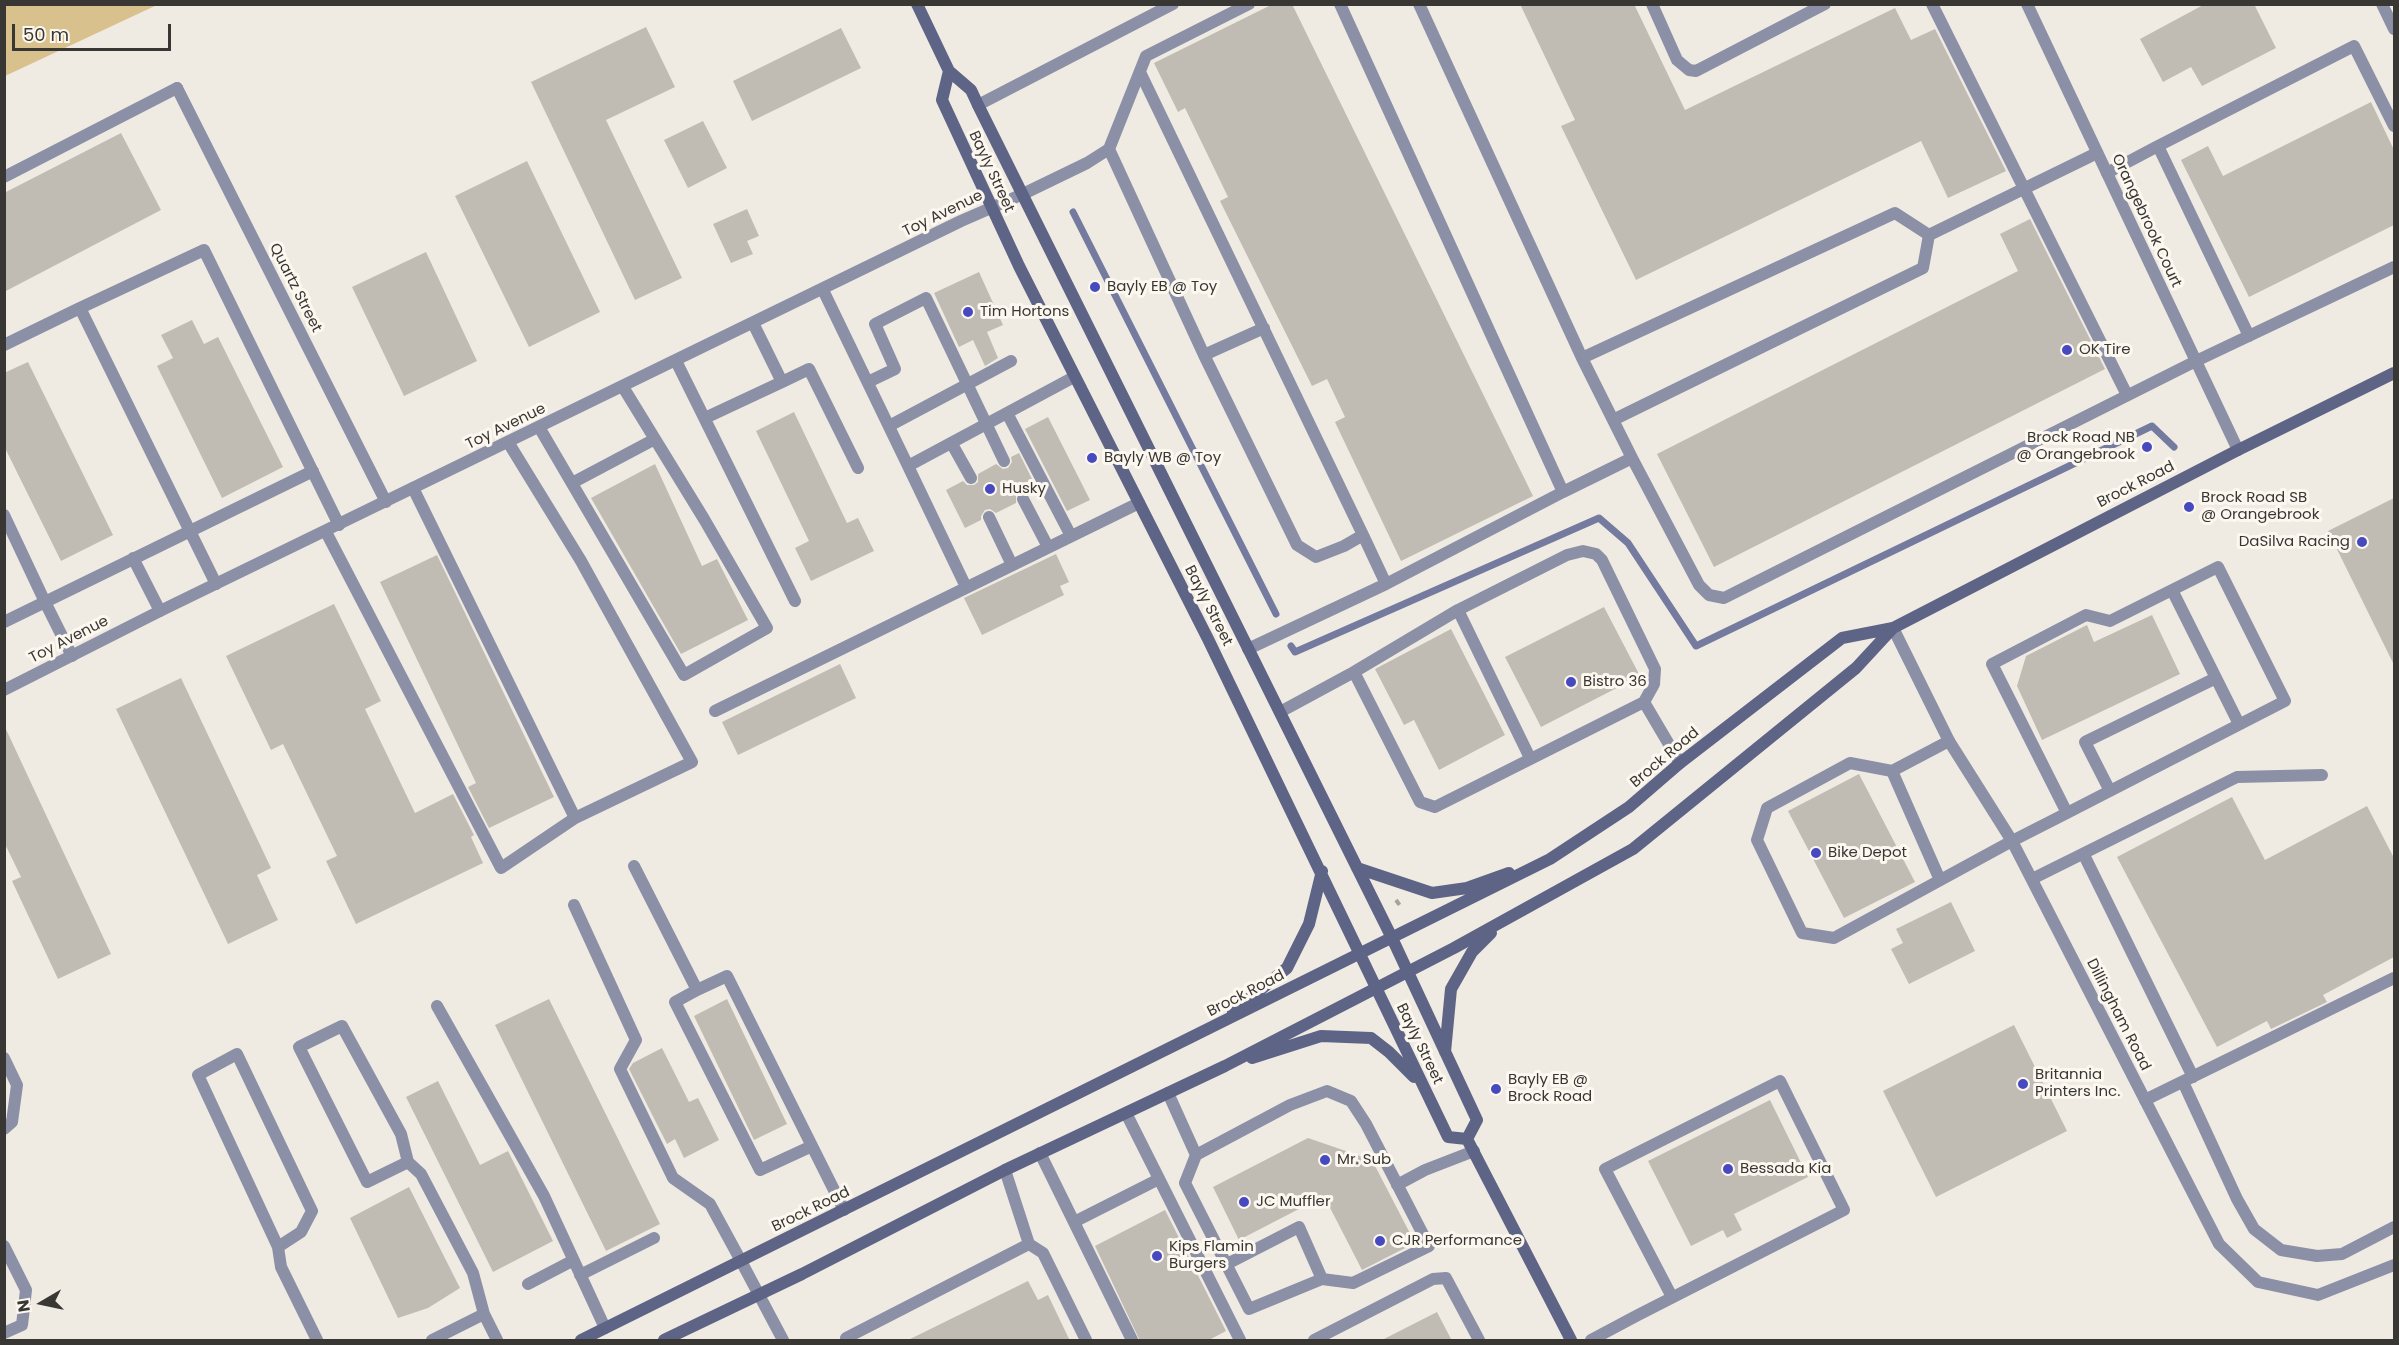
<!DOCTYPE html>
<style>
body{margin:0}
#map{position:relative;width:2399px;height:1345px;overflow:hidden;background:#efebe2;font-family:Poppins,sans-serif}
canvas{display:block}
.frame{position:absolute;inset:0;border:6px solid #393734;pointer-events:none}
.north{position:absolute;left:12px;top:1273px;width:60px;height:60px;-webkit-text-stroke:4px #fcf8f0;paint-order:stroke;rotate:261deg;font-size:16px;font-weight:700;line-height:24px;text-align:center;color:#393734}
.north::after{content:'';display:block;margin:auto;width:21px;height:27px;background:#393734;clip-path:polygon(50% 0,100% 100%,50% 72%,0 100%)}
.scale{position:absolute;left:12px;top:24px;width:159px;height:27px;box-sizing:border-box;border:3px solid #393734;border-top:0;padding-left:8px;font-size:18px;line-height:21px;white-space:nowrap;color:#393734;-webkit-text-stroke:4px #fcf8f0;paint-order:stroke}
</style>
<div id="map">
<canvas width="2399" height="1345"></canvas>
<div class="frame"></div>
<div class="north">N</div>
<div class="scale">50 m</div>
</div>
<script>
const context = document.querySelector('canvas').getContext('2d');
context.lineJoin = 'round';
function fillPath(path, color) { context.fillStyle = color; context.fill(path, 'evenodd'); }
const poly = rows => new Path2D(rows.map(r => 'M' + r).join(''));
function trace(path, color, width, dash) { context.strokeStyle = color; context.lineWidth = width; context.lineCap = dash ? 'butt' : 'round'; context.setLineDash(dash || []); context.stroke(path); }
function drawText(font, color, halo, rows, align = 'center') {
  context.font = font + ' Poppins,sans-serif'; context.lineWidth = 6; context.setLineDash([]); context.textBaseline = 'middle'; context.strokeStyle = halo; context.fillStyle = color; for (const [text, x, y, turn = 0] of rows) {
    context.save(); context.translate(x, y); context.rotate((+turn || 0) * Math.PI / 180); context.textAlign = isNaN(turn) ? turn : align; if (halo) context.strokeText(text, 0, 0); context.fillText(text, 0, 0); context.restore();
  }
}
const green = poly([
 [5,4,157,4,157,5,5,76]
]);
const stream = poly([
 [1073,212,1276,614],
 [1291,646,1295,652,1599,518,1628,543,1696,646,2152,426,2174,447]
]);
const building = poly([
 [1273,4,1292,4,1533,496,1401,561,1335,422,1345,417,1327,379,1312,386,1220,201,1228,197,1185,108,1178,112,1154,63],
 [1520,4,1634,4,1685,110,1895,8,1911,40,1935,29,2006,171,1948,198,1921,141,1636,280,1561,126,1575,120],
 [2205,4,2254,4,2276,48,2202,86,2191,67,2163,82,2140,39],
 [646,27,675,87,606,120,682,278,635,300,531,82],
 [841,28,861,68,752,121,733,81],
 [2371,102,2394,150,2394,225,2249,297,2181,160,2208,146,2223,176],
 [703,121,727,168,688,188,664,140],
 [121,133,161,210,4,292,4,193],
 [527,161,600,312,529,347,455,196],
 [747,209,759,236,747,241,753,254,731,263,713,224],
 [2030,219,2105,369,1714,567,1657,454,2018,271,2000,234],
 [426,252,477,361,404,396,352,287],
 [979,272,1003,325,987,332,998,358,985,366,973,340,959,347,934,293],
 [192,320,204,344,218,337,283,467,222,498,157,366,173,358,161,335],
 [28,362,113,535,61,561,4,446,4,373],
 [794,412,847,523,858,518,874,551,811,581,795,548,809,541,756,431],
 [1048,417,1090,500,1067,511,1025,429],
 [1019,453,1038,491,1030,495,1027,492,1020,491,1016,495,1016,503,996,513,990,509,985,510,981,516,981,520,965,528,946,490,963,481,967,485,974,485,978,482,978,474,996,464,1003,469,1008,468,1012,462,1011,457],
 [655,464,702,566,717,559,748,620,681,654,591,498],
 [2394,498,2394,665,2328,531],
 [1056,554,1069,582,1060,586,1064,595,982,635,964,598],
 [437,555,554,797,489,828,468,787,476,783,380,582],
 [334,604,381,701,365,709,415,813,453,794,474,835,471,837,483,863,356,924,326,861,337,856,283,744,271,750,226,656],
 [1604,607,1640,676,1541,727,1505,657],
 [2152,615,2180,674,2042,740,2017,686,2026,656,2087,625,2094,642],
 [1451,629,1505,735,1439,770,1414,720,1404,725,1375,669],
 [840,664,856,698,738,755,722,722],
 [181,678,271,868,257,875,278,920,228,944,116,709],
 [4,725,111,954,58,979,12,881,21,877,4,842],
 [1859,774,1915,882,1844,918,1788,811],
 [2232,797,2265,860,2367,806,2394,858,2394,957,2323,995,2327,1002,2271,1029,2267,1021,2217,1047,2117,857],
 [1951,902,1975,951,1909,984,1891,949,1903,943,1896,929],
 [549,999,660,1224,606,1251,495,1025],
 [727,999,787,1124,754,1140,694,1016],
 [2014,1025,2067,1131,1936,1197,1883,1091],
 [662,1048,689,1102,698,1098,719,1140,684,1158,675,1139,667,1144,629,1069,633,1063],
 [438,1081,480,1165,508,1151,553,1241,493,1272,406,1097],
 [1770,1100,1808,1177,1734,1214,1742,1230,1727,1238,1723,1230,1691,1246,1648,1161],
 [1308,1138,1372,1160,1415,1243,1362,1270,1324,1196,1239,1240,1213,1187],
 [409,1187,460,1288,428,1308,398,1318,350,1218],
 [1165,1210,1226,1331,1207,1341,1140,1341,1095,1246],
 [1028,1281,1038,1300,1048,1295,1070,1341,906,1341],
 [1437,1312,1452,1341,1380,1341]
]);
const path = poly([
 [1396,900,1401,907]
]);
const lane = poly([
 [1340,4,1563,492,1386,584],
 [1419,4,1582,358],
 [1652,4,1677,60,1689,70,1696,71,1825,4],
 [1932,4,2127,395],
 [2382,4,2394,29],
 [1140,72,1363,535],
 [978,105,1173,4],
 [2158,146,2354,46,2394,126],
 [1109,149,1146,56,1249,4],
 [2107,173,2158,146,2249,336],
 [4,177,177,88],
 [1023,194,1087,163,1109,149,1204,355,1297,545,1316,557,1344,546,1363,535,1386,584,1248,649],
 [823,290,908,466,1074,377],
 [753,323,782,382,809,369,858,468],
 [4,345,80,308],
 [1204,355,1264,328],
 [676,361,795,601],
 [868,382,895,369,875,324,926,298,1004,461],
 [1007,413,1071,536],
 [705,418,782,382],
 [1613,420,1582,358,1895,213,1929,235],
 [889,426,1011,361],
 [539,427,684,675,767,628,704,519,623,387],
 [952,444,971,478],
 [1632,458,1613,420,1923,268,1929,235,2097,153],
 [908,466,966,587],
 [572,483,655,439],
 [413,488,575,818,692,762,581,561,508,442],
 [1563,492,1632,458,1699,585,1709,595,1724,598,2196,361,2394,267],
 [1023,499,1048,547],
 [4,515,45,602,4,622],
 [989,517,1012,565],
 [326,532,501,868,575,818],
 [133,558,160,611],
 [216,584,80,308,204,250,339,525],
 [2172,590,2239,724],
 [1458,610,1530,758],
 [72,656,45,602,313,471],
 [1354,672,1420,802,1435,807,1644,702],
 [715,711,1139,503],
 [1280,712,1354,672,1458,610,1567,555,1583,551,1596,554,1602,560,1655,669,1654,684,1644,702,1680,763],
 [1949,741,1892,771,1850,763,1767,808,1757,840,1802,933,1834,938,2012,841,2067,813,2285,701,2218,567,2110,621,2086,615,1992,664,2067,813],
 [1892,771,1940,880],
 [2110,791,2085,742,2216,678],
 [2084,855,2193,1077],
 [634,866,697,990,727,976,844,1210],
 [2032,879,2237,777,2322,775],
 [574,905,636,1040,620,1069,673,1178,710,1204,741,1261],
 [697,990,675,1002,760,1170,812,1146],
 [437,1006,544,1196,605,1328],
 [4,1058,17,1085,12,1122,4,1129],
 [2183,1082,2237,1199,2254,1229,2281,1250,2317,1256,2342,1254,2394,1227],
 [1168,1093,1196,1155,1185,1183,1249,1309,1322,1279,1353,1283,1429,1246,1366,1124,1351,1101,1327,1091,1290,1105,1196,1155],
 [2145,1100,2394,978],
 [1126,1113,1240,1340],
 [1040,1153,1132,1340],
 [408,1162,367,1182,299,1047,342,1026,401,1134,408,1162,421,1174,473,1273,484,1314],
 [1005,1170,1029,1244],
 [1397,1185,1425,1170,1474,1151],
 [1074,1222,1159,1179],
 [4,1246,26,1290,22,1325,4,1333],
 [278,1247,301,1232,312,1211,237,1054,198,1075,278,1247,281,1267,317,1340],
 [1227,1264,1299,1227,1322,1279],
 [580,1275,654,1238],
 [528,1284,572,1261],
 [432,1340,484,1314,497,1340],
 [847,1340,846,1338,1029,1244,1043,1253,1086,1340],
 [1314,1340,1433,1279,1446,1278,1479,1340],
 [1591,1340,1638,1315,1844,1210,1780,1081,1605,1169,1672,1297]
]);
const street = poly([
 [2027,4,2238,450],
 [177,88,386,502],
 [1893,628,1949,741,2012,841,2219,1244,2258,1282,2318,1295,2394,1265],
 [4,690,160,611,961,221,1023,194],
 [741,1261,783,1340]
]);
const secondary = poly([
 [917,4,949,71,971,90,978,105,1392,938,1477,1120,1467,1139],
 [949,71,942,100,1019,266,1208,639,1448,1137,1467,1139],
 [1357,868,1432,893,1467,888,1509,873],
 [1233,1012,1287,968,1309,924,1322,871],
 [1445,1052,1451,989,1472,952,1491,933],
 [1252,1058,1321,1036,1371,1038,1389,1052,1414,1077],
 [1467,1139,1571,1340],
 [581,1340,1550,859,1629,807,1680,763,1842,638,1893,628,2238,450,2394,373],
 [664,1340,802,1274,1005,1170,1225,1066,1454,948,1633,849,1856,668,1893,628]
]);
const markers = [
 [1095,287,6,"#4749bf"],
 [968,312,6,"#4749bf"],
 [2067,350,6,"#4749bf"],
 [2147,447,6,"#4749bf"],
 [1092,458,6,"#4749bf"],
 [990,489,6,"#4749bf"],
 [2189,507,6,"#4749bf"],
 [2362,542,6,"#4749bf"],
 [1571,682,6,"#4749bf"],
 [1816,853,6,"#4749bf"],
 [2023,1084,6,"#4749bf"],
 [1496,1089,6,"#4749bf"],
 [1325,1160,6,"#4749bf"],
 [1728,1169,6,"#4749bf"],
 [1244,1202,6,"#4749bf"],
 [1380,1241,6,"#4749bf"],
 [1157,1256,6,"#4749bf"]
];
const streetNames = [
 ["Bayly Street",991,172,65],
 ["Toy Avenue",943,214,-26],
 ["Orangebrook Court",2146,221,65],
 ["Quartz Street",295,288,63],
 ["Toy Avenue",506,427,-26],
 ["Brock Road",2136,485,-27],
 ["Bayly Street",1208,606,63],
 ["Toy Avenue",69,640,-27],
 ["Brock Road",1665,758,-40],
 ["Brock Road",1246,994,-27],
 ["Dillingham Road",2118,1015,63],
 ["Bayly Street",1419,1044,64],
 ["Brock Road",811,1210,-26]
];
const poiNames = [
 ["Bayly EB @ Toy",1107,287],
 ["Tim Hortons",980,312],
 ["OK Tire",2079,350],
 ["Brock Road NB",2135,438,"right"],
 ["@ Orangebrook",2135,455,"right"],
 ["Bayly WB @ Toy",1104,458],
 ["Husky",1002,489],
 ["Brock Road SB",2201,498],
 ["@ Orangebrook",2201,515],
 ["DaSilva Racing",2350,542,"right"],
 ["Bistro 36",1583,682],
 ["Bike Depot",1828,853],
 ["Britannia",2035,1075],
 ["Printers Inc.",2035,1092],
 ["Bayly EB @",1508,1080],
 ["Brock Road",1508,1097],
 ["Mr. Sub",1337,1160],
 ["Bessada Kia",1740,1169],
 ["JC Muffler",1256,1202],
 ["CJR Performance",1392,1241],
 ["Kips Flamin",1169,1247],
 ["Burgers",1169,1264]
];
fillPath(green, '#d9c18e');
trace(stream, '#757b9f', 7);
fillPath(building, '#c0bcb4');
trace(path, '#a5a29b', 4, [6, 3]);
trace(lane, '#8b90a7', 12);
trace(street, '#8b90a7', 12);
trace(secondary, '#5e6485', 12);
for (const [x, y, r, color] of markers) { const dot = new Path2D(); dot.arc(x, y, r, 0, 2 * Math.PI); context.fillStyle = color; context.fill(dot); trace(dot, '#fcf8f0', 2); }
drawText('15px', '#393734', '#fcf8f0', streetNames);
drawText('15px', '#393734', '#fcf8f0', poiNames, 'left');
</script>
